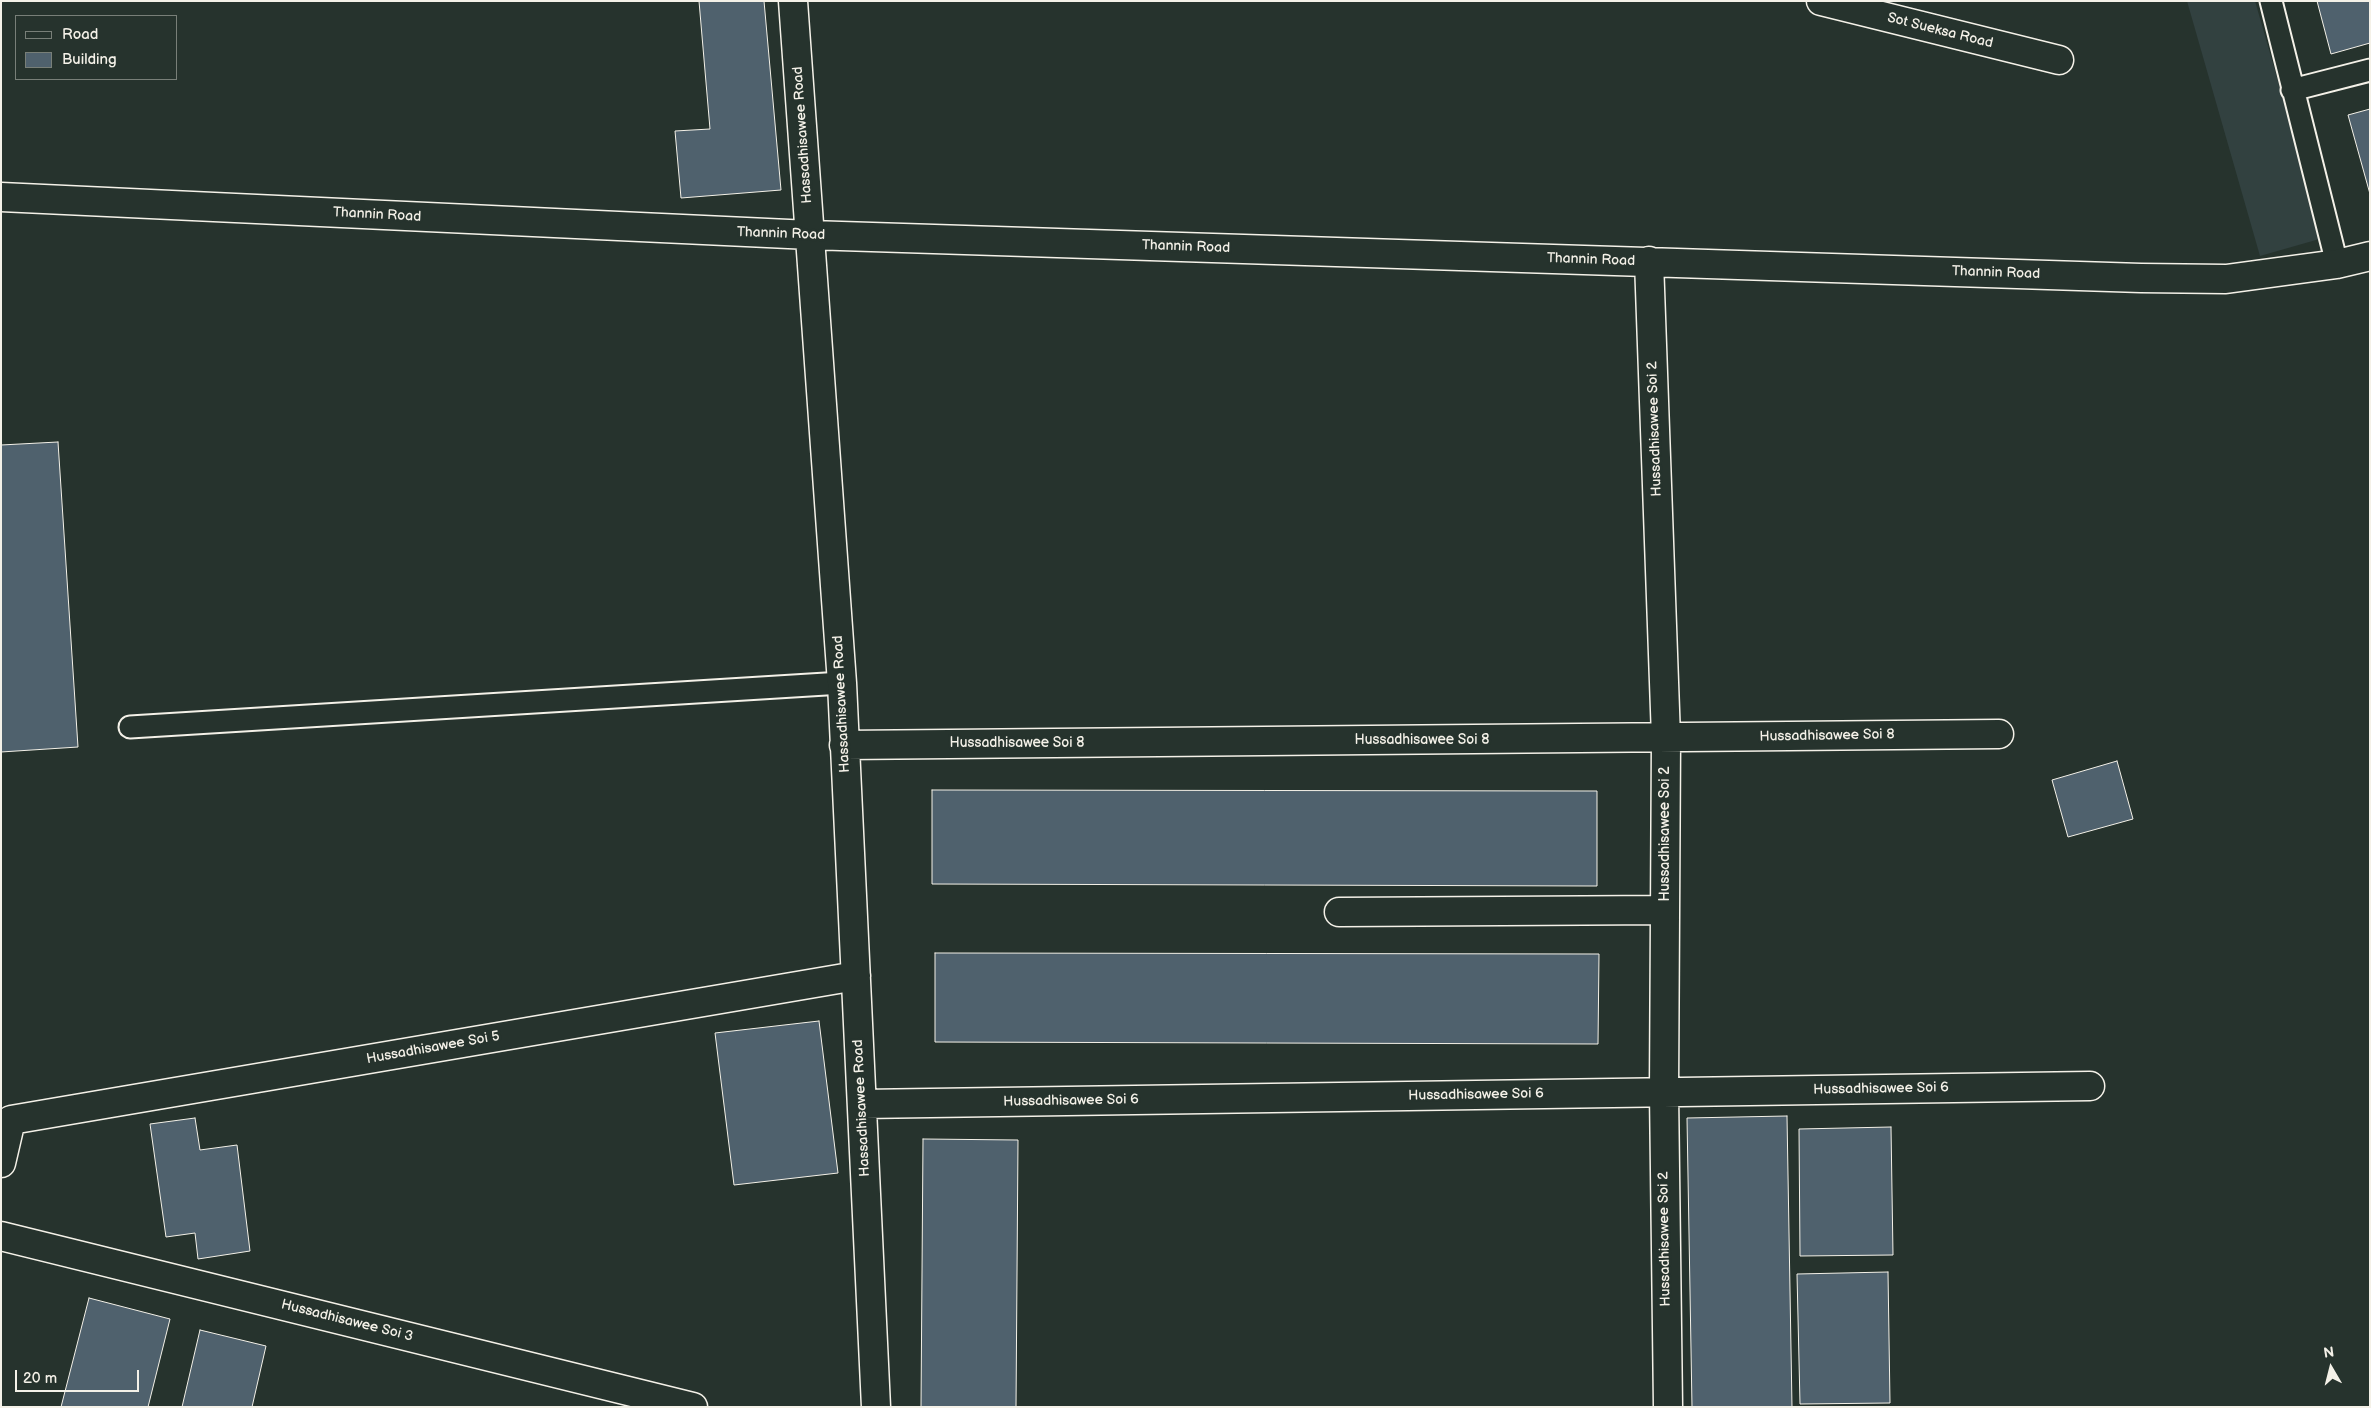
<!DOCTYPE html>
<style>
body{margin:0}
#map{position:relative;width:2371px;height:1408px;overflow:hidden;background:#26332d;font-family:"Balsamiq Sans",sans-serif}
canvas{display:block}
.frame{position:absolute;inset:0;border:2px solid #f4f1e8;pointer-events:none}
.legend{position:absolute;left:15px;top:15px;width:162px;height:65px;box-sizing:border-box;background:#26332d;border:1px solid #787f78;margin:0;padding:6px 9px;list-style:none;font-size:15px;color:#f4f1e8}
.legend li{display:flex;align-items:center;gap:10px;height:25px}
.legend b{width:25px;border:1px solid #787f78}
.north{position:absolute;left:2306px;top:1343px;width:50px;height:50px;-webkit-text-stroke:4px #26332d;paint-order:stroke;rotate:352deg;font-size:14px;font-weight:700;line-height:20px;text-align:center;color:#f4f1e8}
.north::after{content:'';display:block;margin:auto;width:18px;height:22px;background:#f4f1e8;clip-path:polygon(50% 0,100% 100%,50% 72%,0 100%)}
.scale{position:absolute;left:15px;top:1370px;width:124px;height:22px;box-sizing:border-box;border:2px solid #f4f1e8;border-top:0;padding-left:6px;font-size:15px;line-height:18px;white-space:nowrap;color:#f4f1e8;-webkit-text-stroke:4px #26332d;paint-order:stroke}
</style>
<div id="map">
<canvas width="2371" height="1408"></canvas>
<div class="frame"></div>
<ul class="legend">
<li><b style="height:6px;background:#26332d"></b>Road</li>
<li><b style="height:14px;background:#4f616d"></b>Building</li>
</ul>
<div class="north">N</div>
<div class="scale">20 m</div>
</div>
<script>
const context = document.querySelector('canvas').getContext('2d');
context.lineJoin = 'round';
function fillPath(path, color) { context.fillStyle = color; context.fill(path, 'evenodd'); }
const poly = rows => new Path2D(rows.map(r => 'M' + r).join(''));
function trace(path, color, width, dash) { context.strokeStyle = color; context.lineWidth = width; context.lineCap = dash ? 'butt' : 'round'; context.setLineDash(dash || []); context.stroke(path); }
function drawText(font, color, halo, rows, align = 'center') {
  context.font = font + ' "Balsamiq Sans",sans-serif'; context.lineWidth = 5; context.setLineDash([]); context.textBaseline = 'middle'; context.strokeStyle = halo; context.fillStyle = color; for (const [text, x, y, turn = 0] of rows) {
    context.save(); context.translate(x, y); context.rotate((+turn || 0) * Math.PI / 180); context.textAlign = isNaN(turn) ? turn : align; if (halo) context.strokeText(text, 0, 0); context.fillText(text, 0, 0); context.restore();
  }
}
const built = poly([
 [2187,1,2255,1,2323,238,2260,256]
]);
const building = poly([
 [699,1,764,1,781,190,681,198,675,131,710,129,699,1],
 [2317,1,2370,1,2370,43,2331,54,2317,1],
 [2370,109,2370,194,2348,115,2370,109],
 [58,442,78,747,1,752,1,445,58,442],
 [2117,761,2133,819,2068,837,2052,780,2117,761],
 [932,790,1597,791,1597,886,932,884,932,790],
 [935,953,1599,954,1598,1044,935,1042,935,953],
 [819,1021,838,1173,734,1185,715,1033,819,1021],
 [1787,1116,1792,1407,1692,1407,1687,1118,1787,1116],
 [195,1118,200,1150,237,1145,250,1251,198,1259,195,1233,166,1237,150,1124,195,1118],
 [1891,1127,1893,1255,1800,1256,1799,1129,1891,1127],
 [923,1139,1018,1140,1016,1407,921,1407,923,1139],
 [1888,1272,1890,1403,1800,1404,1797,1274,1888,1272],
 [89,1298,170,1319,148,1407,61,1407,89,1298],
 [200,1330,266,1346,252,1407,182,1407,200,1330]
]);
const service = poly([
 [2271,1,2337,264],
 [2292,90,2370,70],
 [130,727,842,683]
]);
const minor = poly([
 [793,1,842,683,876,1407],
 [1821,1,2059,60],
 [1,197,810,235,2141,278,2226,279,2337,264,2370,256],
 [1649,261,1666,738,1664,1092,1668,1407],
 [844,745,1999,734],
 [1339,912,1665,910],
 [862,1104,2090,1086],
 [1,1163,11,1120,856,976],
 [1,1236,693,1407]
]);
const streetNames = [
 ["Sot Sueksa Road",1940,31,14],
 ["Hassadhisawee Road",803,135,-94],
 ["Thannin Road",377,215,3],
 ["Thannin Road",781,234,2],
 ["Thannin Road",1186,247,2],
 ["Thannin Road",1591,260,2],
 ["Thannin Road",1996,273,2],
 ["Hussadhisawee Soi 2",1655,429,-92],
 ["Hassadhisawee Road",842,704,-93],
 ["Hussadhisawee Soi 8",1827,736,-1],
 ["Hussadhisawee Soi 8",1422,740],
 ["Hussadhisawee Soi 8",1017,743],
 ["Hussadhisawee Soi 2",1665,834,-90],
 ["Hussadhisawee Soi 5",433,1048,-10],
 ["Hussadhisawee Soi 6",1881,1089,-1],
 ["Hussadhisawee Soi 6",1476,1095,-1],
 ["Hussadhisawee Soi 6",1071,1101,-1],
 ["Hassadhisawee Road",862,1108,-93],
 ["Hussadhisawee Soi 2",1665,1239,-91],
 ["Hussadhisawee Soi 3",347,1321,14]
];
fillPath(built, '#324140');
fillPath(building, '#4f616d');
trace(building, '#f4f1e8', 1);
trace(service, '#f4f1e8', 25);
trace(minor, '#f4f1e8', 31);
trace(service, '#26332d', 21);
trace(minor, '#26332d', 28);
drawText('14px', '#f4f1e8', '#26332d', streetNames);
</script>
